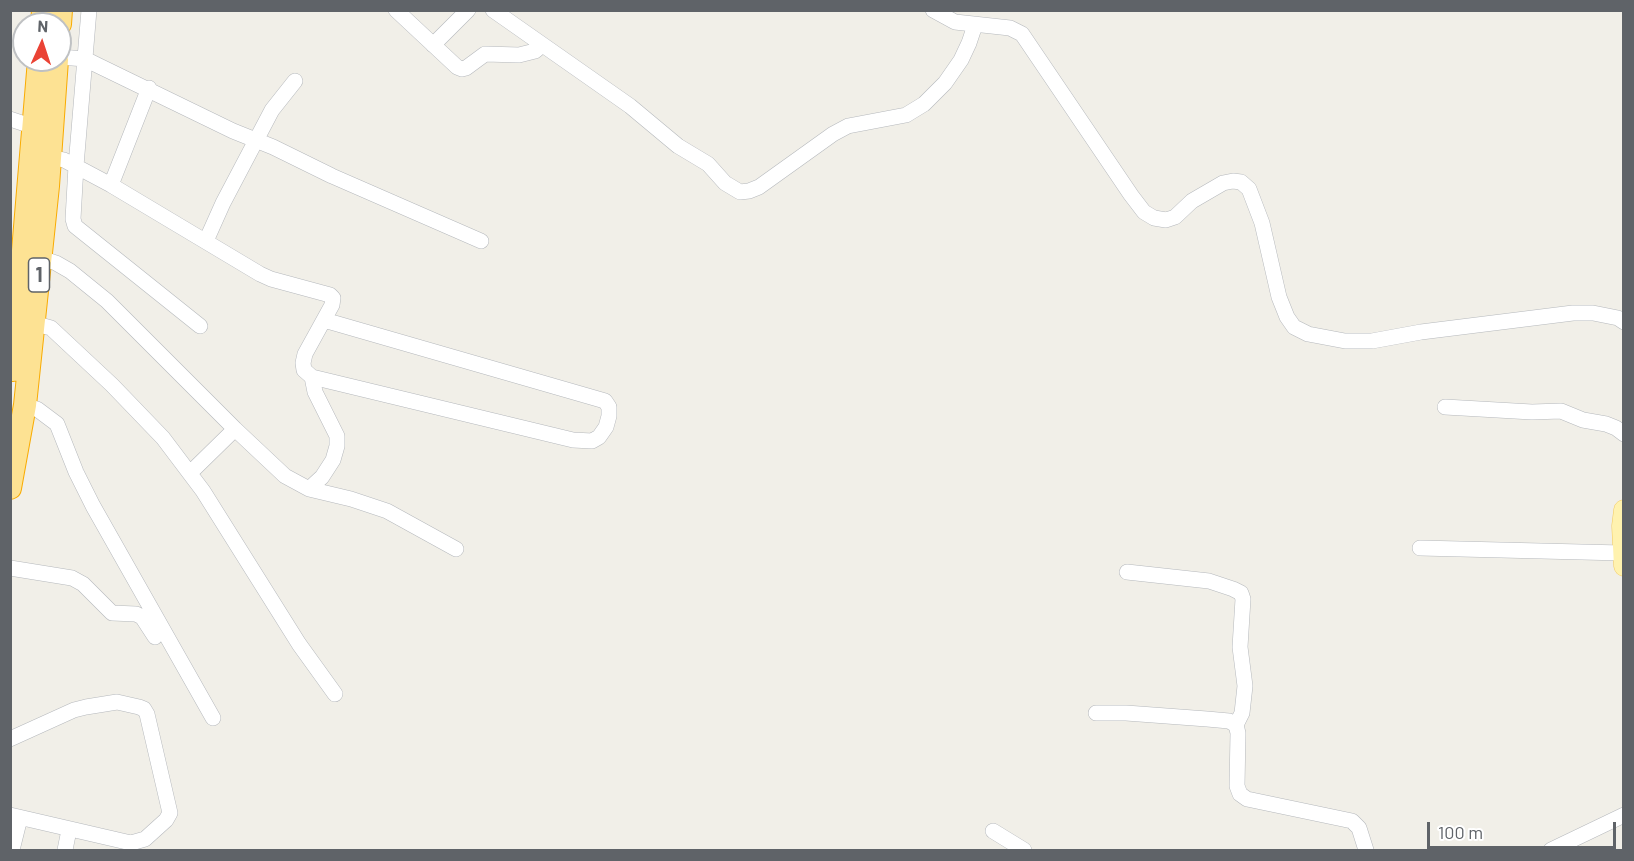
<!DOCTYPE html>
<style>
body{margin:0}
#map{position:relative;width:1634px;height:861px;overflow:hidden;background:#f1efe8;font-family:Barlow,sans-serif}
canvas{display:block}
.frame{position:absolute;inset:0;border:12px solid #5f6368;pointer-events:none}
.north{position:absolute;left:12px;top:12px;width:60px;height:60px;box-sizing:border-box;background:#fff;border:2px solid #bfc1c3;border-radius:50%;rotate:3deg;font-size:16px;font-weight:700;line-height:24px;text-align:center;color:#5f6368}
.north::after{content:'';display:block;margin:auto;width:21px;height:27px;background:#ea4335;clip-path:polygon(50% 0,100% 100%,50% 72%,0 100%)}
.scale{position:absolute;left:1427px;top:822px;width:189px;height:27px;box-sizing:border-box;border:3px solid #5f6368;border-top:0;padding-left:8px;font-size:18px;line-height:21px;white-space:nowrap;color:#5f6368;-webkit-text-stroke:4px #fff;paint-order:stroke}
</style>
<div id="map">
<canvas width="1634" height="861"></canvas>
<div class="frame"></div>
<div class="north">N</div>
<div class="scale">100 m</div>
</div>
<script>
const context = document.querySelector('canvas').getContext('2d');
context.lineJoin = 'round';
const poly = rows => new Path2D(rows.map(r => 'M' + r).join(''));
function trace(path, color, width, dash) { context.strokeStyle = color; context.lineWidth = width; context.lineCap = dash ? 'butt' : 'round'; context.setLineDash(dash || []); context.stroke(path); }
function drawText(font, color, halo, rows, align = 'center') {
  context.font = font + ' Barlow,sans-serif'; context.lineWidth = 4.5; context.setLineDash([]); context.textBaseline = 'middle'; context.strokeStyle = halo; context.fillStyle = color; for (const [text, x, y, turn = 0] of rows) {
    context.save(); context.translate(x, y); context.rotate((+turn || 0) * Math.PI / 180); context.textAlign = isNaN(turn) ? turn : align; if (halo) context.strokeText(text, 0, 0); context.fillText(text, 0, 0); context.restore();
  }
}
const minor = poly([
 [89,10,76,166,73,219,75,226,200,326],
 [396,10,457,67,462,69,466,68,485,54,519,55,535,51,541,46],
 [493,10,630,106,678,146,708,164,725,183,740,192,749,191,759,187,833,134,848,126,906,115,924,104,945,83,961,60,969,43,975,25],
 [933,10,955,22,1010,28,1022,34,1131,195,1144,212,1154,218,1166,220,1175,217,1192,201,1223,183,1233,181,1241,182,1249,189,1262,223,1279,297,1287,317,1294,327,1308,334,1345,341,1372,341,1421,332,1573,313,1593,313,1618,318,1624,322],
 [433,45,468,10],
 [60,57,85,59,95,64,233,131,273,147,332,176,481,241],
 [10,119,34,127],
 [50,157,64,160,111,185,260,274,271,279,330,295,333,298,332,305,305,354,303,363,304,370,312,377,573,440,592,441,599,437,606,427,609,416,609,407,605,401,324,320],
 [111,185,149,88],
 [206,241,223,203,272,110,295,81],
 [41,258,56,263,70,271,107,301,235,429,285,476,309,489,351,499,387,511,456,549],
 [33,323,51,328,112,385,163,438,203,491,299,644,335,694],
 [25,405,37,409,57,424,76,472,93,506,213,718],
 [1445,407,1532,412,1561,411,1583,420,1606,424,1616,428,1624,434],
 [190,473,235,429],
 [309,489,322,477,333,460,337,446,337,436,315,392,312,377],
 [1420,548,1622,553],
 [10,568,72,578,83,584,112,613,136,614,142,617,155,637],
 [1127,572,1209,581,1233,589,1241,593,1243,599,1240,647,1245,686,1242,713,1236,725,1238,733,1237,786,1240,794,1247,799,1352,821,1359,828,1366,850],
 [1096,713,1126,713,1207,719,1229,721,1236,725],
 [10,739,74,710,86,707,117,702,139,707,144,709,147,714,170,813,166,820,145,839,131,843,10,815],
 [993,831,1024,850],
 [12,850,20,818],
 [65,850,69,830],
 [1551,850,1624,815]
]);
const major = poly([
 [1624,510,1622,526,1624,566]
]);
const highway = poly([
 [42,24,43,10],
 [60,24,61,10],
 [13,370,39,60],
 [10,488,25,405,48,186,57,60]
]);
const shields = [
 [39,275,21]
];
const shieldNames = [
 ["1",39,275]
];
trace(minor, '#b5b8bc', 16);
trace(major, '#f2c960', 21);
trace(highway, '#f9ab00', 24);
trace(minor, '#fff', 15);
trace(major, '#fff2af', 20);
trace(highway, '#fde293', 22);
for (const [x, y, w] of shields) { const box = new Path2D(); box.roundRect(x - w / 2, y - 17, w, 34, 4.5); context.fillStyle = '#fff'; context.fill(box); trace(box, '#5f6368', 1.5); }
drawText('bold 20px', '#5f6368', null, shieldNames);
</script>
